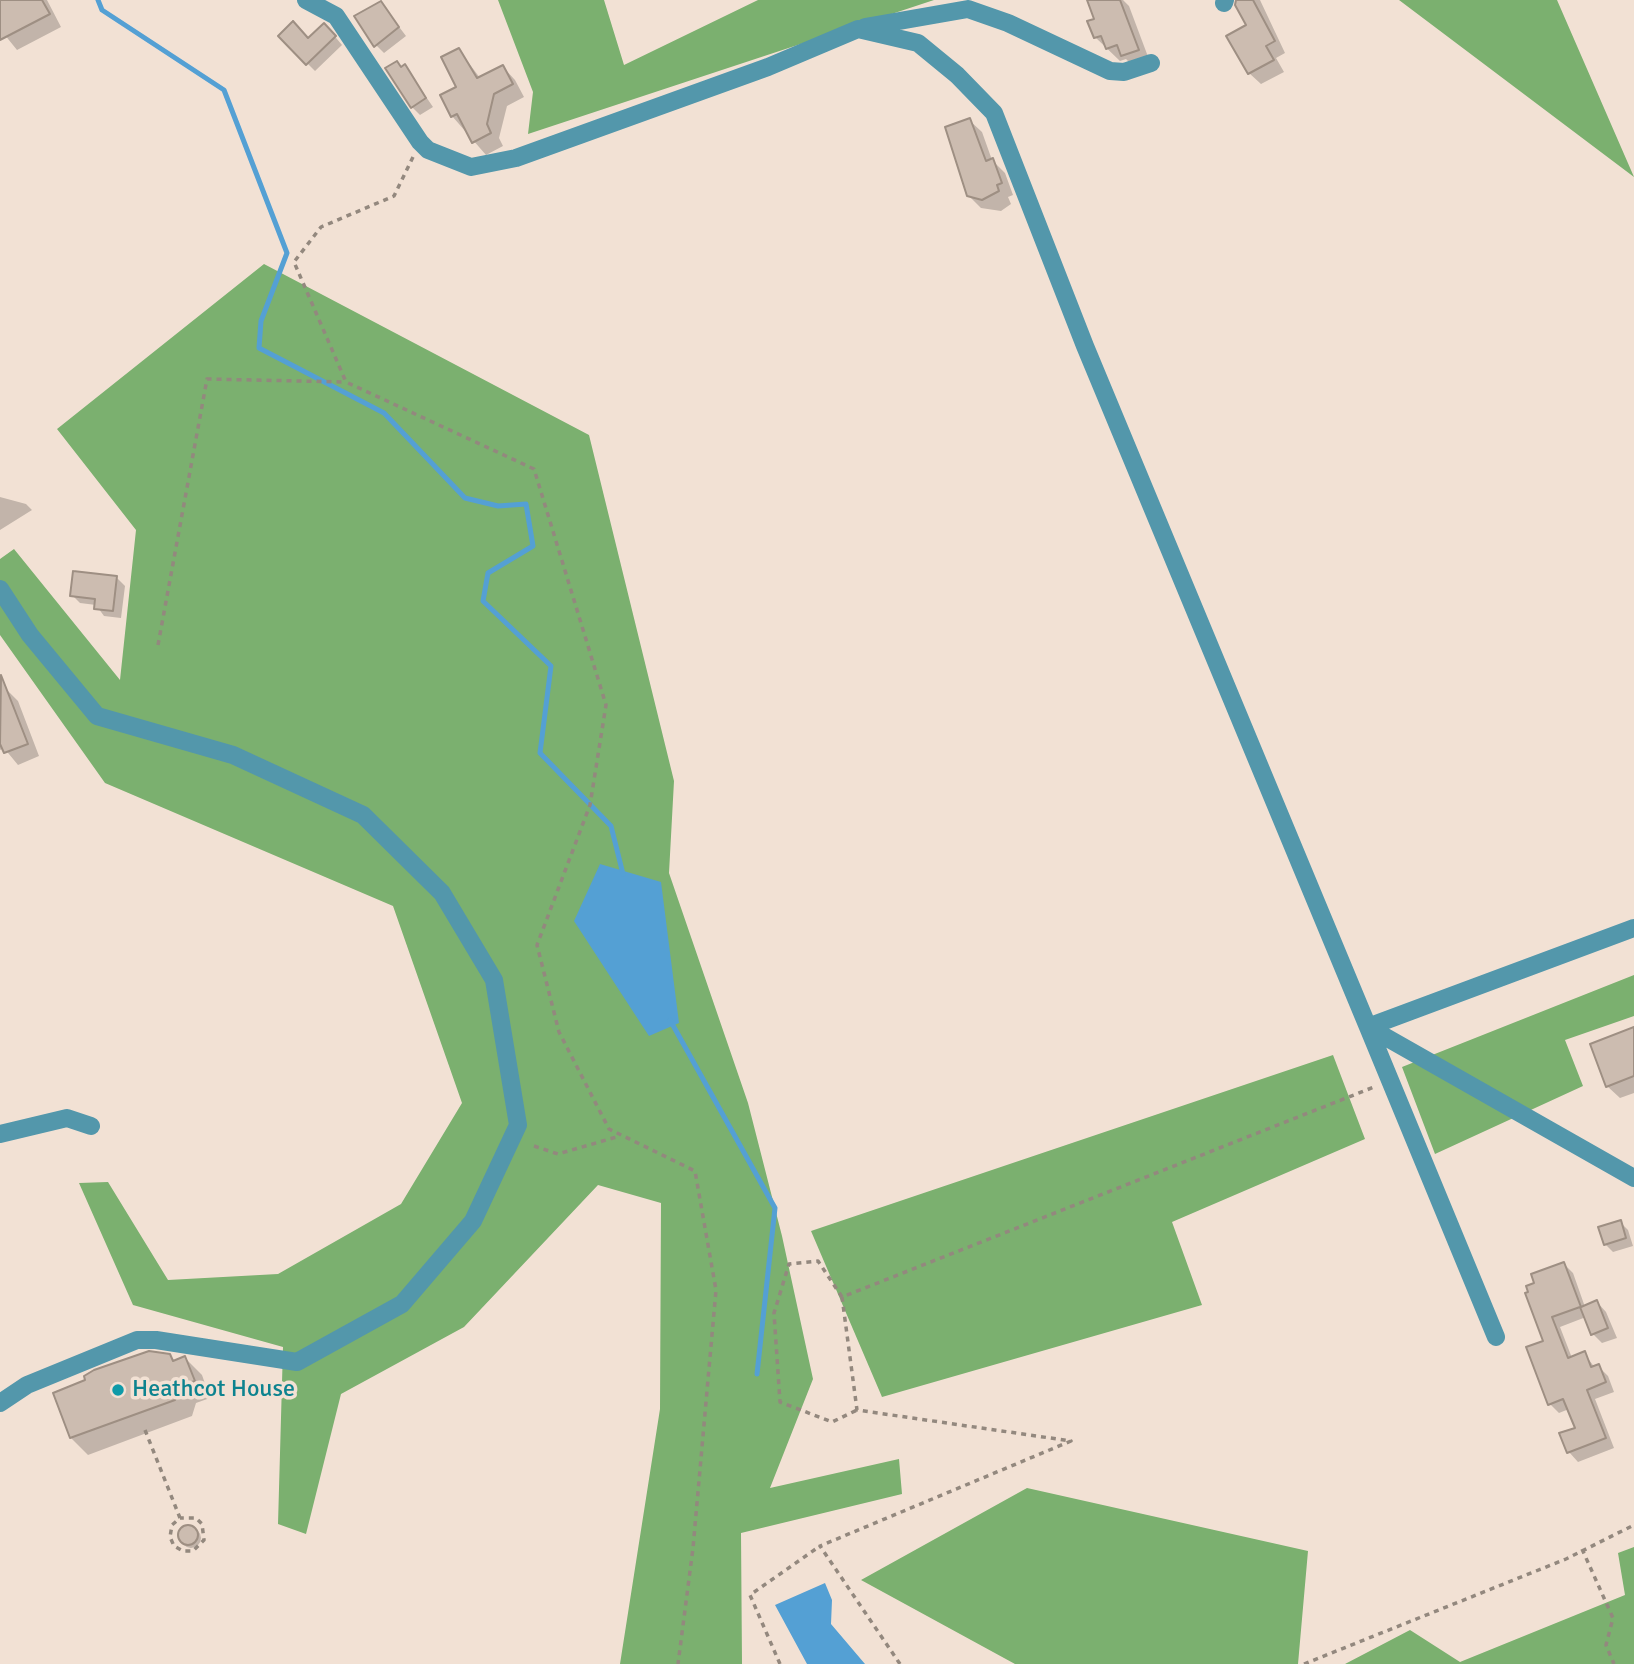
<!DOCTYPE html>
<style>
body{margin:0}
canvas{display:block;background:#f2e1d4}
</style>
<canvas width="1634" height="1664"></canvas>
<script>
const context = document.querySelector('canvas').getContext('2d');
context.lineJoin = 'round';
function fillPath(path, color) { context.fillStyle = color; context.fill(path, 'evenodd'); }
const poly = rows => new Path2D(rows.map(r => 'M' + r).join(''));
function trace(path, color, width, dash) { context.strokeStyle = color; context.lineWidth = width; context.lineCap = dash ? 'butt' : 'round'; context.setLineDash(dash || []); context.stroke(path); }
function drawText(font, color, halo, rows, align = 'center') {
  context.font = font + ' Signika,sans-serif'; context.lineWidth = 7; context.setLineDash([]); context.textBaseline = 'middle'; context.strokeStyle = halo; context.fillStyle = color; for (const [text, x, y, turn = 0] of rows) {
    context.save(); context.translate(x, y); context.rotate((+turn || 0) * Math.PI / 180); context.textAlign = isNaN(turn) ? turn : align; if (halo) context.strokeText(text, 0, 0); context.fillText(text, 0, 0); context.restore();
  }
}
const forest = poly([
 [498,0,604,0,624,65,758,0,934,0,528,134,533,92],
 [1399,0,1557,0,1634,177],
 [264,264,589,435,674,781,669,873,748,1103,782,1236,813,1379,770,1488,899,1459,902,1494,741,1533,742,1664,620,1664,660,1409,661,1203,598,1185,464,1327,341,1394,306,1534,278,1524,283,1347,133,1305,79,1183,108,1182,168,1280,278,1274,401,1204,462,1103,393,906,105,783,0,635,0,559,14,549,120,680,136,530,57,429],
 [1634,975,1634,1016,1565,1040,1583,1086,1435,1154,1402,1067],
 [1333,1055,1365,1139,1172,1222,1202,1305,882,1397,811,1231],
 [1027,1488,1308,1551,1298,1664,1015,1664,861,1580],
 [1634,1547,1634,1664,1345,1664,1410,1630,1460,1662,1625,1595,1618,1553]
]);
const water = poly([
 [600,864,661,882,679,1023,649,1036,574,921],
 [825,1583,832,1600,831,1624,865,1664,807,1664,775,1605]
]);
const shadow = poly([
 [0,0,47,0,61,27,17,50,0,29],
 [1098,0,1123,0,1129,6,1150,62,1135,68,1126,59,1120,61,1095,37],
 [1237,0,1260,0,1285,53,1276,58,1284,72,1261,84,1249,73,1248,26],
 [381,3,406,36,384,53,376,45],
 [332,33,342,45,315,71,280,36,309,40],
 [459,50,480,78,503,67,515,80,524,97,507,106,499,138,503,146,486,155,452,116,458,88],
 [405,66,433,107,420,115,412,107,402,68],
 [969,120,982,132,992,160,1005,173,1013,195,1008,197,1011,204,1001,211,981,208,968,195],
 [0,497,26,504,32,510,0,530],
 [117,578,125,586,121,618,104,616,96,605,80,603,72,595],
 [5,688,18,701,39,756,18,765,4,748,0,750,0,690],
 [1634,1029,1634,1093,1620,1098,1607,1086],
 [1620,1222,1628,1230,1633,1246,1613,1252,1605,1244],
 [1564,1264,1573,1273,1585,1307,1597,1302,1606,1312,1617,1338,1602,1343,1593,1334,1586,1317,1560,1327,1572,1358,1584,1353,1595,1368,1598,1366,1608,1376,1614,1392,1595,1399,1614,1448,1578,1462,1569,1452,1562,1434,1577,1429,1569,1409,1559,1413,1550,1404,1545,1342],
 [169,1355,176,1362,185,1358,202,1375,210,1398,196,1403,192,1416,88,1455,71,1438,55,1394],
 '181 1538a10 10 0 1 1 20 0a10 10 0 1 1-20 0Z'
]);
const stream = poly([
 [98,0,102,10,224,90,287,253,261,321,259,348,384,413,465,498,498,506,526,504,533,546,488,573,483,601,551,666,540,753,611,826,623,874],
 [670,1020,775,1208,757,1374]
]);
const building = poly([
 [0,0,42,0,50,14,0,40,0,0],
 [1087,0,1120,0,1139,50,1121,56,1117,45,1106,49,1101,36,1094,38,1087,21,1094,19,1087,0],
 [1236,0,1253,0,1275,41,1266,46,1274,60,1248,74,1226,36,1246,25,1235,5,1236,0],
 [381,1,399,27,374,47,354,16,381,1],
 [293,21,308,38,324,23,336,36,306,65,278,36,293,21],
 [459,48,477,78,503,65,513,84,494,94,487,124,491,133,472,143,457,114,451,117,440,95,456,87,441,57,459,48],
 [397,61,401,67,405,64,426,98,411,108,385,68,397,61],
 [970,118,986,161,993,158,1002,183,997,185,999,191,982,200,967,196,945,127,970,118],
 [73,571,117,576,113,611,94,609,95,599,70,596,73,571],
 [1,675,28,744,4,753,0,744,1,675],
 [1634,1027,1634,1076,1606,1087,1590,1044,1634,1027],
 [1621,1220,1626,1238,1604,1245,1598,1227,1621,1220],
 [1564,1262,1581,1307,1597,1300,1608,1328,1591,1335,1580,1307,1552,1317,1568,1358,1585,1351,1591,1367,1599,1364,1606,1382,1587,1390,1606,1438,1567,1453,1559,1433,1575,1428,1563,1399,1548,1405,1526,1347,1543,1341,1525,1293,1528,1292,1526,1286,1534,1283,1531,1274,1564,1262],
 [149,1351,170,1354,173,1361,185,1356,195,1381,179,1386,175,1400,70,1438,53,1393,85,1380,84,1376,94,1370,149,1351],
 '178 1535a10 10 0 1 1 20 0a10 10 0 1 1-20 0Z'
]);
const path = poly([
 [413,157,394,196,321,227,294,262,346,382,534,469,606,705,590,805,537,945,559,1032,609,1129,695,1171,716,1290,693,1548,678,1664],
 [158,645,207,379,346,382],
 [534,1146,558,1154,620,1136],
 [842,1297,818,1261,789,1264,774,1313,780,1402,832,1422,857,1410],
 [145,1430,180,1518,172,1525,170,1537,174,1546,183,1551,193,1551,204,1540,202,1524,196,1518,180,1518],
 [1582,1549,1613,1618,1606,1645,1614,1664],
 [780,1664,750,1595,820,1546],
 [900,1664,820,1546,1071,1441,857,1410,842,1297,1374,1087],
 [1304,1664,1566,1559,1634,1525]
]);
const minor = poly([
 [306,0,336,16,420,142,428,150,471,167,516,158,768,67,858,29,918,43,957,75,994,113,1085,346,1368,1027,1634,928],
 [1224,3,1225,0],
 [865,27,968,9,1008,23,1110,71,1124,72,1151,63],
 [0,589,30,635,97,716,233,755,363,815,442,893,494,980,518,1125,473,1221,402,1304,297,1362,156,1340,137,1340,27,1385,0,1403],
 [1368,1027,1496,1337],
 [1368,1027,1634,1178],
 [0,1134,67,1118,91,1126]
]);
const markers = [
 [118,1390,7,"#0f9aa8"]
];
const cultureNames = [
 ["Heathcot House",132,1390]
];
fillPath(forest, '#7bb06f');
fillPath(water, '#54a0d4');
fillPath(shadow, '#0003');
trace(stream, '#54a0d4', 5);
fillPath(building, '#ccbcb0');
trace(building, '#9e8f83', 2);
trace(path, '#93887e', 3.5, [5, 5]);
trace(minor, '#5397ab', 18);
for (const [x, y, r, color] of markers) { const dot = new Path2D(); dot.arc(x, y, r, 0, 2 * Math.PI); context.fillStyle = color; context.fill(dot); trace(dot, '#f2e1d4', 2.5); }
drawText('24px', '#0d838f', '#f2e1d4', cultureNames, 'left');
</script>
